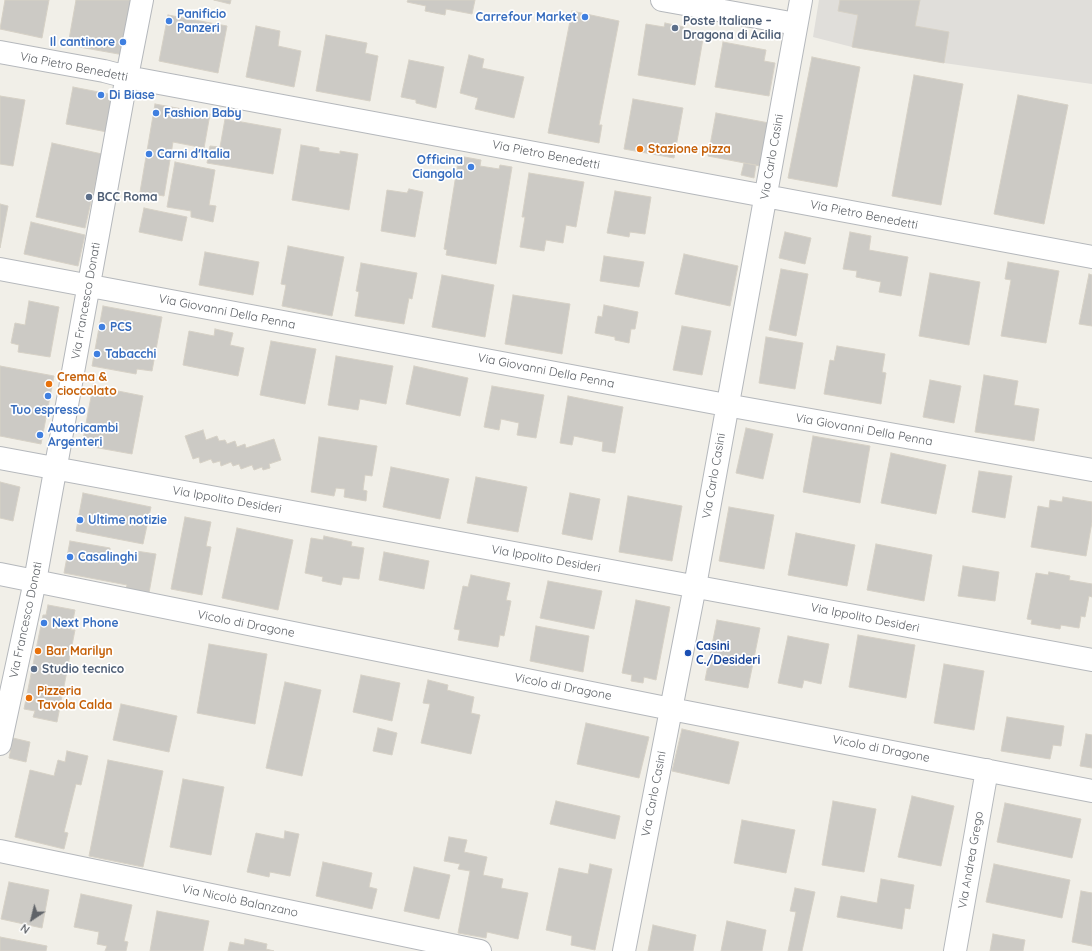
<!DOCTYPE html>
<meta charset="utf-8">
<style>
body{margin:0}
#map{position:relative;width:1092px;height:951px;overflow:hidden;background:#f1efe8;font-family:Quicksand,sans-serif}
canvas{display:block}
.north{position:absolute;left:12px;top:899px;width:40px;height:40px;-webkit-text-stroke:3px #fff;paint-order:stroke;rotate:215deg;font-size:11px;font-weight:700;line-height:16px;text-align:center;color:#5f6368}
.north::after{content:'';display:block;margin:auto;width:14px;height:18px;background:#5f6368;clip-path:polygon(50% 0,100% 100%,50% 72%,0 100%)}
</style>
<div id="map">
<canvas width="1092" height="951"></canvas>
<div class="north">N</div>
</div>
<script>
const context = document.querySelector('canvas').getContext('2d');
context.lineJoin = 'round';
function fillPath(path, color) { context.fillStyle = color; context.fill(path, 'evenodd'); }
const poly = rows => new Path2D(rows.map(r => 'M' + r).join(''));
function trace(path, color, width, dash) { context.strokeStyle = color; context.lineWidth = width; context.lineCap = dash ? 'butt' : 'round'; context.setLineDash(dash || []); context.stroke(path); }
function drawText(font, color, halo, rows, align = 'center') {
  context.font = font + ' Quicksand,sans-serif'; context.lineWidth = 3.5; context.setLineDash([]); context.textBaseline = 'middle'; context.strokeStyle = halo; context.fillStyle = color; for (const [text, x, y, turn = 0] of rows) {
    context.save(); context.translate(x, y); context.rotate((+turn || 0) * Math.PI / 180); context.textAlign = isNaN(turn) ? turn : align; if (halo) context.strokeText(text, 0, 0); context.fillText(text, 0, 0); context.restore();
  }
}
const industrial = poly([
 [819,0,1092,0,1092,84,944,63,852,47,813,37]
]);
const building = poly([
 [5,0,49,0,42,38,0,29,5,0],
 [76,0,133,0,124,55,68,45,76,0],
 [214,0,231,0,230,4,214,0],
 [408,0,475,0,472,14,446,9,445,15,425,11,426,6,407,2,408,0],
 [840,0,920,0,915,26,949,32,944,63,852,47,858,15,838,11,840,0],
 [572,11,619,21,599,125,602,125,599,143,548,133,572,11],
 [168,15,227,26,218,73,159,61,168,15],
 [665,23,684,27,683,29,704,33,695,85,638,75,646,24,664,27,665,23],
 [256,26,280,31,278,46,301,51,294,87,246,77,256,26],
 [326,35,367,43,365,53,378,56,370,101,316,91,326,35],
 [723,42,766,50,764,61,775,63,769,96,715,87,723,42],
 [469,55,484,59,482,68,524,77,514,118,475,109,478,98,460,93,469,55],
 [812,57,860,67,837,187,788,178,812,57],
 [409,60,444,67,436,108,416,103,416,100,401,97,409,60],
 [914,75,963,84,941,205,892,196,914,75],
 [73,87,114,95,107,132,66,124,73,87],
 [1018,95,1068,105,1044,224,994,214,1018,95],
 [0,96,25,100,13,166,0,164,0,96],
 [633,99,683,108,674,158,624,149,633,99],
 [155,104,210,114,204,148,173,142,164,196,140,192,155,104],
 [716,113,769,123,760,166,708,156,716,113],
 [225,119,281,129,273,174,207,163,210,146,220,147,225,119],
 [52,143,102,154,85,228,36,217,52,143],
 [301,145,319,148,319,151,340,154,340,151,358,154,349,210,292,200,301,145],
 [459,156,481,160,480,166,499,169,500,165,512,167,496,264,446,255,447,250,444,249,459,156],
 [175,162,215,170,209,205,216,206,213,222,191,217,191,211,167,207,175,162],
 [744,163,756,165,754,178,741,175,744,163],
 [529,173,584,182,576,227,566,225,563,243,546,240,544,251,520,247,525,217,522,217,529,173],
 [409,189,423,192,415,237,381,231,387,190,407,193,409,189],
 [615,191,651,197,645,234,630,232,629,237,607,233,615,191],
 [0,204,8,206,0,248,0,204],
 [144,208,187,217,182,241,139,232,144,208],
 [31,222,85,235,78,266,24,254,31,222],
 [785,232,811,238,805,264,779,258,785,232],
 [850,232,871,236,869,250,908,257,901,296,879,292,881,282,856,277,857,271,843,269,850,232],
 [288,246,344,257,332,316,282,306,286,285,281,284,288,246],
 [205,252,259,262,253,295,199,285,205,252],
 [684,254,738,266,730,306,675,294,684,254],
 [604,256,644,262,639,287,600,281,604,256],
 [1008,262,1059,271,1046,343,1001,336,1011,280,1005,279,1008,262],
 [361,263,417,273,412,299,409,298,404,324,355,316,359,292,356,291,361,263],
 [781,269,808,274,796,336,769,330,781,269],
 [930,273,980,282,969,345,919,336,930,273],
 [1089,274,1092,275,1092,326,1079,324,1089,274],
 [442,275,494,285,485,337,432,327,442,275],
 [513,295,570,304,562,354,505,344,513,295],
 [29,301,59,307,50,357,18,352,19,345,11,343,15,323,25,325,29,301],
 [604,305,638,312,635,329,631,329,629,343,615,340,615,337,595,333,598,316,602,317,604,305],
 [103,306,162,317,152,371,137,369,136,374,92,366,103,306],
 [682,326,711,331,702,375,673,370,682,326],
 [215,329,233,333,230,345,244,348,238,376,183,365,189,331,214,336,215,329],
 [766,337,803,343,795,389,759,383,766,337],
 [271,341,316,349,305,404,260,395,271,341],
 [837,346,885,354,882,372,886,373,881,404,824,394,830,360,834,361,837,346],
 [336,356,393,366,386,404,360,399,358,410,328,405,336,356],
 [0,366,54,376,41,444,0,436,0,366],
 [414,366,468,378,460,416,406,404,414,366],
 [984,375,1018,381,1014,405,1039,409,1034,441,975,432,984,375],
 [930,380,961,386,954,423,923,417,930,380],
 [93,386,143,396,132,454,82,445,93,386],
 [492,386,544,395,536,438,517,435,519,423,501,419,499,430,484,427,492,386],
 [568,396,623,407,615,453,602,451,603,442,574,436,572,445,560,443,568,396],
 [746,428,773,434,763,479,736,473,746,428],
 [203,430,206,440,217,436,219,441,225,440,227,444,235,441,237,447,245,444,246,448,274,439,281,460,269,464,270,468,263,470,262,467,254,470,252,465,241,469,239,464,233,466,231,462,221,466,220,461,213,463,211,459,200,463,199,457,193,459,185,436,203,430],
 [813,436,870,446,860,503,803,492,813,436],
 [319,437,377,446,372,476,365,475,363,490,367,491,366,501,344,497,345,489,336,488,334,496,311,492,319,437],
 [891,453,946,465,936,514,881,503,891,453],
 [391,467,449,479,440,519,383,507,391,467],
 [979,471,1012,476,1005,518,972,512,979,471],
 [476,477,527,487,518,532,467,523,476,477],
 [0,482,20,487,13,521,0,518,0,482],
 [83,493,151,507,143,544,76,531,83,493],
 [570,493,600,499,592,540,562,534,570,493],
 [628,496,682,506,672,561,619,552,628,496],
 [1063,497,1092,502,1092,522,1086,556,1031,547,1038,506,1049,508,1050,500,1062,502,1063,497],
 [729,507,774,515,764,569,719,561,729,507],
 [185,517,211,522,206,546,211,547,202,595,171,589,185,517],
 [237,528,293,540,278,610,222,598,237,528],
 [796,533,855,545,847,586,788,575,796,533],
 [324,536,352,542,351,546,364,548,359,579,343,577,341,585,322,581,323,577,305,573,311,538,323,540,324,536],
 [70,541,110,548,110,555,135,559,136,551,156,554,149,593,126,589,127,585,64,573,70,541],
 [876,544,932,555,924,601,867,590,876,544],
 [384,552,429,561,424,589,379,580,384,552],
 [963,566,999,572,995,601,958,596,963,566],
 [1049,572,1070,576,1069,580,1092,584,1092,597,1089,596,1085,617,1081,616,1079,628,1061,625,1060,629,1031,624,1032,620,1027,619,1036,573,1048,575,1049,572],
 [471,575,510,583,506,600,511,601,504,636,500,635,498,647,458,640,460,630,454,629,463,586,468,587,471,575],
 [548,581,602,591,594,629,540,618,548,581],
 [636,600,670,607,656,680,644,677,643,683,631,681,632,675,622,673,636,600],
 [48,605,75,610,71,630,75,630,57,722,33,717,35,711,24,709,43,615,46,615,48,605],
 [717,620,760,628,748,688,705,680,717,620],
 [536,626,589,636,583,672,530,661,536,626],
 [858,635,915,645,906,698,849,687,858,635],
 [788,636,829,644,821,684,804,680,802,688,778,683,788,636],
 [209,644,267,654,255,724,197,713,209,644],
 [944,664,984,671,974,730,934,723,944,664],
 [361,675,400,683,392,721,353,712,361,675],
 [428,680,448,685,447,690,474,697,471,713,480,715,471,754,421,743,430,704,423,703,428,680],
 [285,682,321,690,302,776,266,768,285,682],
 [121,704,177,716,169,752,113,740,121,704],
 [1007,717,1064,726,1061,746,1053,745,1050,759,1001,751,1007,717],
 [586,723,649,737,639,778,577,764,586,723],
 [378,728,397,733,392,755,373,751,378,728],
 [682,729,739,742,729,784,672,771,682,729],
 [1086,734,1092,735,1092,768,1080,766,1086,734],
 [13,738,30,742,26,762,9,758,13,738],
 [67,751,88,756,81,785,76,784,64,832,68,833,64,849,15,837,30,770,54,776,58,760,65,762,67,751],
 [108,760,163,771,143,867,89,856,108,760],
 [183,779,224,787,211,855,170,847,183,779],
 [912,796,954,806,941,866,898,857,912,796],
 [556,801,620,816,615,839,550,824,556,801],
 [833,801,876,809,864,872,822,865,833,801],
 [1005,803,1081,819,1072,858,997,842,1005,803],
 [742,820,795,830,786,873,734,863,742,820],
 [285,831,299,834,290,876,270,872,269,877,247,872,256,833,284,839,285,831],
 [449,837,467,840,464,852,487,857,483,875,503,879,501,888,528,893,518,939,487,932,486,938,458,933,470,871,458,869,460,864,444,861,449,837],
 [323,862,372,873,369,887,377,889,372,909,316,896,323,862],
 [590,864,612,869,595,950,571,945,572,936,546,930,559,868,588,874,590,864],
 [994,864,1070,880,1062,918,986,902,994,864],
 [414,867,450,875,439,919,404,911,414,867],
 [881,879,914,885,910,909,905,908,902,929,837,917,841,896,877,903,881,879],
 [9,882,49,890,42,928,1,919,9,882],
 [795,888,815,892,802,951,788,951,796,912,790,911,795,888],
 [1081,891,1092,893,1092,946,1072,942,1081,891],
 [81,894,132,905,124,941,128,942,126,951,105,951,107,946,97,944,99,932,74,927,81,894],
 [157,911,209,921,203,951,150,951,157,911],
 [727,921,766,930,762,951,721,951,727,921],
 [653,925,696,935,693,951,648,951,653,925],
 [993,934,1025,940,1023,951,990,951,993,934],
 [0,937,47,946,46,951,0,951,0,937],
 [245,939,267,944,266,949,274,951,228,951,230,942,244,945,245,939]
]);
const minor = poly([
 [662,0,796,24],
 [0,52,104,71,127,77,1092,257],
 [0,269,726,405,1092,470],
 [0,458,1092,660],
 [0,574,671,709,1092,791],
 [0,744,35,581,123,97,142,0],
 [0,851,480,951],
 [624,951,695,586,801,0],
 [955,951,987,770]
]);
const markers = [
 [585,17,4,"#3f7fe0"],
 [169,21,4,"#3f7fe0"],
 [675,28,4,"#5c6f8a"],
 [123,42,4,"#3f7fe0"],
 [101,95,4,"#3f7fe0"],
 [156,113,4,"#3f7fe0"],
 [640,149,4,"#e8710a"],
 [149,154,4,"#3f7fe0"],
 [471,167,4,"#3f7fe0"],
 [89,197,4,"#5c6f8a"],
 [102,327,4,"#3f7fe0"],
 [97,354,4,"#3f7fe0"],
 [49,384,4,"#e8710a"],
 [48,396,4,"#3f7fe0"],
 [40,435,4,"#3f7fe0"],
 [80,520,4,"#3f7fe0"],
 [70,557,4,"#3f7fe0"],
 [44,623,4,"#3f7fe0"],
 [38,651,4,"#e8710a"],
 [688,653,4,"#1a4fb4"],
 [34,669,4,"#5c6f8a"],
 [29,698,4,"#e8710a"]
];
const shopNames = [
 ["Panificio",177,14],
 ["Panzeri",177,28],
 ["Carrefour Market",577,17,"right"],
 ["Il cantinore",115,42,"right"],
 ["Di Biase",109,95],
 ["Fashion Baby",164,113],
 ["Carni d'Italia",157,154],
 ["Officina",463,160,"right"],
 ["Ciangola",463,174,"right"],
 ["PCS",110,327],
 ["Tabacchi",105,354],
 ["Tuo espresso",48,410,"center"],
 ["Autoricambi",48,428],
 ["Argenteri",48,442],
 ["Ultime notizie",88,520],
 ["Casalinghi",78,557],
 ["Next Phone",52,623]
];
const serviceNames = [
 ["Poste Italiane –",683,21],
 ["Dragona di Acilia",683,35],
 ["BCC Roma",97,197],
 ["Studio tecnico",42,669]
];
const streetNames = [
 ["Via Pietro Benedetti",74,67,11],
 ["Via Pietro Benedetti",546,155,11],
 ["Via Carlo Casini",772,157,-80],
 ["Via Pietro Benedetti",864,215,11],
 ["Via Francesco Donati",86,301,-80],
 ["Via Giovanni Della Penna",227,312,11],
 ["Via Giovanni Della Penna",546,371,11],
 ["Via Giovanni Della Penna",864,430,10],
 ["Via Carlo Casini",714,476,-80],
 ["Via Ippolito Desideri",227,500,10],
 ["Via Ippolito Desideri",546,559,10],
 ["Via Ippolito Desideri",865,618,11],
 ["Via Francesco Donati",26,620,-78],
 ["Vicolo di Dragone",246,624,11],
 ["Vicolo di Dragone",563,687,11],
 ["Vicolo di Dragone",881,749,11],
 ["Via Carlo Casini",654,794,-79],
 ["Via Andrea Grego",971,860,-80],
 ["Via Nicolò Balanzano",240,901,12]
];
const foodNames = [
 ["Stazione pizza",648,149],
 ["Crema &",57,377],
 ["cioccolato",57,391],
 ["Bar Marilyn",46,651],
 ["Pizzeria",37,691],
 ["Tavola Calda",37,705]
];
const transitNames = [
 ["Casini",696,646],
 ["C./Desideri",696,660]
];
fillPath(industrial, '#e0deda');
fillPath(building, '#cccac5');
trace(building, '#d6d1c6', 1);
trace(minor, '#b5b8bc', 24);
trace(minor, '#fff', 22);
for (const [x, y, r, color] of markers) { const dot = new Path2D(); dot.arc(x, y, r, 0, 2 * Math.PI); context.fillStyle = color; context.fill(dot); trace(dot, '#fff', 1.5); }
drawText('bold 12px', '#366cbe', '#fff', shopNames, 'left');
drawText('bold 12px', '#4e5e75', '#fff', serviceNames, 'left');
drawText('12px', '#5f6368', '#fff', streetNames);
drawText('bold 12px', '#c56008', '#fff', foodNames, 'left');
drawText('bold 12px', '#164399', '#fff', transitNames, 'left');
</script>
